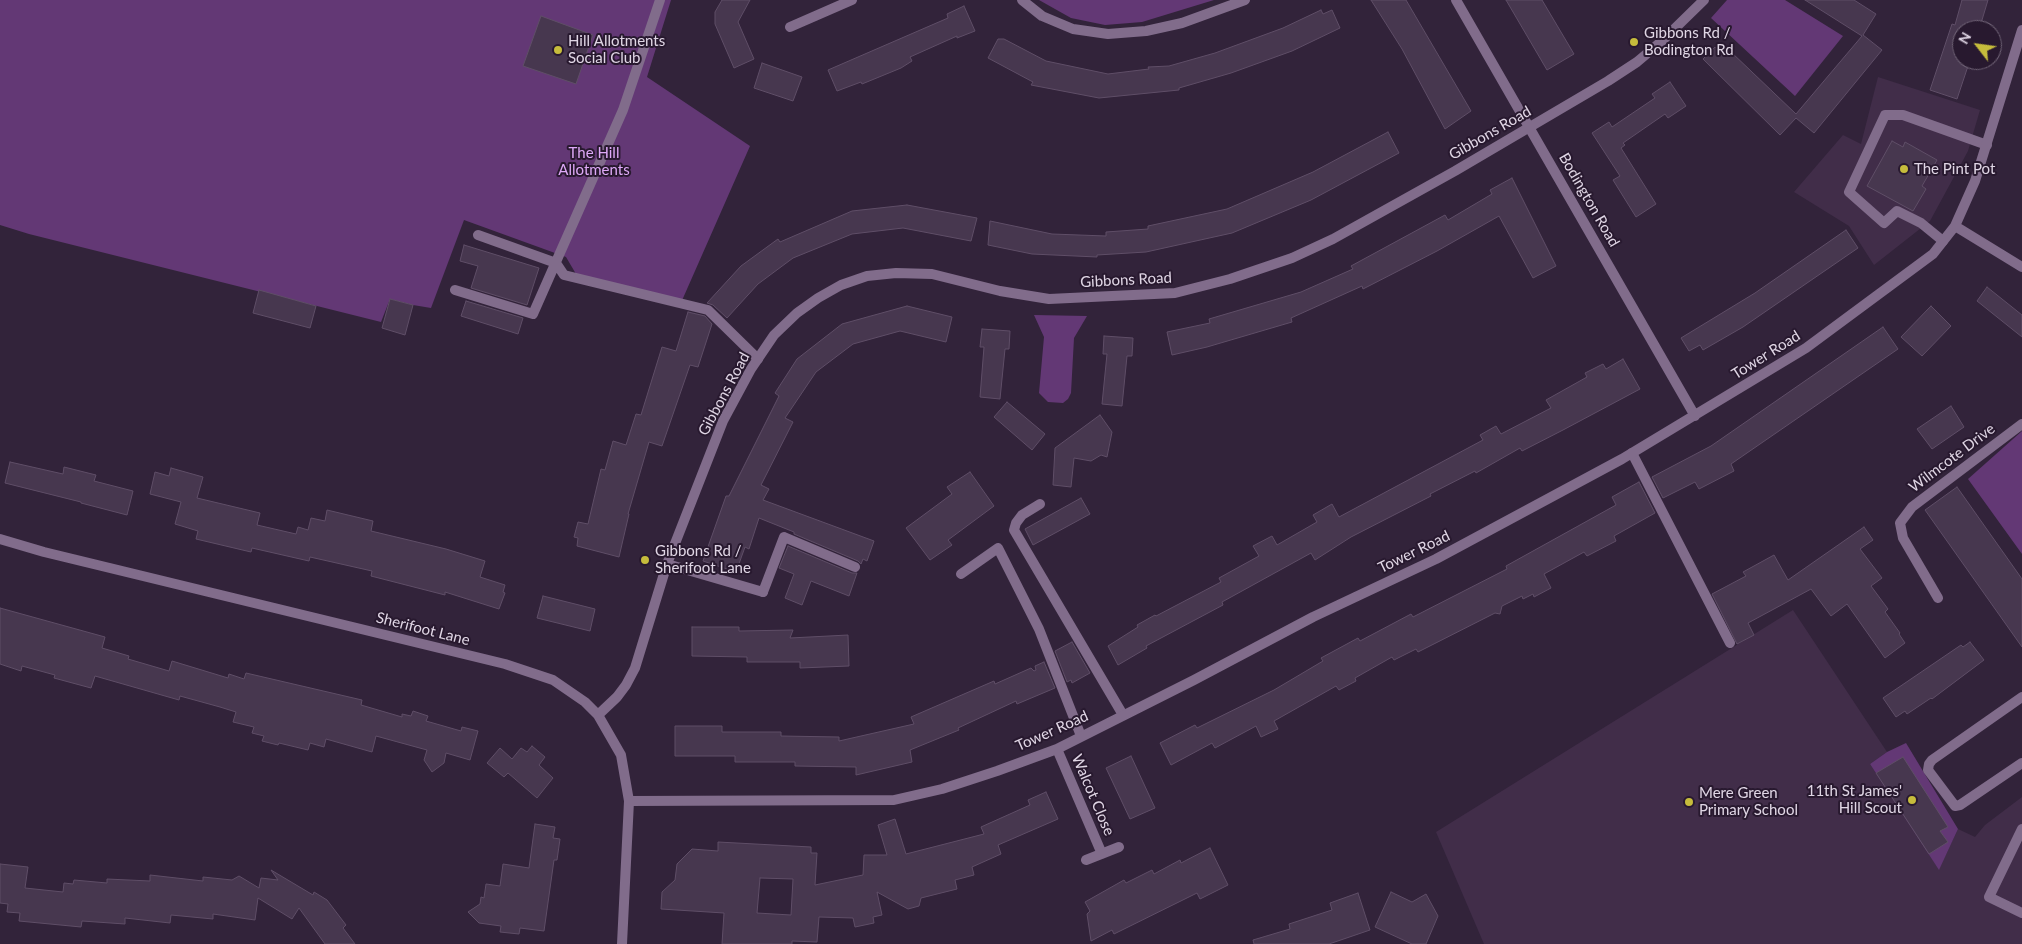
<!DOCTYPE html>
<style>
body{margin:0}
#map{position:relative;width:2022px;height:944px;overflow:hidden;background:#32233a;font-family:Lato,sans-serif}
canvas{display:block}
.north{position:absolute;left:1952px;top:20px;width:50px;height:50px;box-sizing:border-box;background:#28192f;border:1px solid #726578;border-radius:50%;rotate:300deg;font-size:14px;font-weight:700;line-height:20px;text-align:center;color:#e0d6e5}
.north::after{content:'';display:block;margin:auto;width:18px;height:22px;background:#c6bc3c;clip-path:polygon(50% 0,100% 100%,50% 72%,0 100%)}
</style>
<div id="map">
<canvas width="2022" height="944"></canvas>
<div class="north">N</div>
</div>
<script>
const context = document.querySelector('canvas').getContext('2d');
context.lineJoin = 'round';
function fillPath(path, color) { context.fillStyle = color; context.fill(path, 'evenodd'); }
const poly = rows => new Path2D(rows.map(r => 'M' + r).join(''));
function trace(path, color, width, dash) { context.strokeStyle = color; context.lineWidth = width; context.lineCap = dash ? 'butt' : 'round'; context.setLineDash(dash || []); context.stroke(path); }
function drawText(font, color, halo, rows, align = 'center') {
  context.font = font + ' Lato,sans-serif'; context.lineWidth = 4; context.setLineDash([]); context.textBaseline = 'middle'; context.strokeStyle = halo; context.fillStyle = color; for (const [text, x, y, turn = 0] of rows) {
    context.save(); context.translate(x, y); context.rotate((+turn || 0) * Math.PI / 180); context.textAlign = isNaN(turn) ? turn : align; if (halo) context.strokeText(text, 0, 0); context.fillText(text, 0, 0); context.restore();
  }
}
const built = poly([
 [1878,77,1980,110,1968,151,1930,221,1874,265,1849,226,1794,192,1843,135,1861,144],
 [1793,610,1887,752,1870,764,1939,869,1958,829,1975,837,1985,825,2022,797,2022,944,1484,944,1436,832]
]);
const green = poly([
 [0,0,671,0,647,77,750,146,680,305,576,274,566,257,464,220,431,308,413,305,390,299,381,322,29,234,0,225],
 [1039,0,1214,0,1142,22,1105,25,1071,18],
 [1727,0,1785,0,1843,36,1795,96,1711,18],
 [1034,315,1087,316,1074,338,1071,393,1068,399,1063,403,1048,402,1039,393,1044,337],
 [2022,431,2022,554,1968,479],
 [1906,743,1958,829,1939,870,1870,764,1887,752]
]);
const building = poly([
 [722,0,750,0,738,22,754,59,734,68,715,24,715,12,722,0],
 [1371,0,1406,0,1471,111,1445,129,1402,49,1371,0],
 [1506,0,1542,0,1574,54,1547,70,1506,0],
 [1805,0,1854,0,1876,14,1863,35,1882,50,1814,133,1796,118,1780,135,1703,59,1715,47,1725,57,1730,51,1796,114,1862,36,1805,0],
 [1962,0,1988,0,1979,30,1962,30,1962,60,1970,60,1957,99,1930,90,1952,24,1955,25,1962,0],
 [964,6,975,31,957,38,957,36,910,57,912,61,901,68,862,84,861,82,837,91,828,70,948,18,947,14,964,6],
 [1321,10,1323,14,1332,10,1340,28,1292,51,1231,73,1179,88,1179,90,1099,98,1031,85,1033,82,988,58,998,39,1004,39,1046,61,1108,74,1149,69,1148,67,1169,66,1215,53,1283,28,1321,10],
 [541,16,593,35,576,84,523,66,541,16],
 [762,63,802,77,793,101,754,88,762,63],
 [1670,82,1686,106,1668,118,1665,114,1623,143,1625,145,1621,148,1656,204,1636,217,1613,180,1620,176,1592,133,1609,122,1612,127,1655,98,1652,94,1670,82],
 [1388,132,1399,153,1311,200,1232,233,1146,252,1097,255,1097,257,1032,254,988,245,990,221,1052,234,1106,236,1106,232,1148,229,1148,226,1227,209,1313,172,1388,132],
 [1892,141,1903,147,1905,142,1937,160,1922,186,1926,189,1913,211,1867,186,1892,141],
 [1512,178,1556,266,1533,278,1499,216,1437,251,1363,289,1362,286,1291,318,1292,322,1207,347,1172,355,1167,332,1210,323,1209,319,1301,292,1353,269,1351,266,1445,215,1448,220,1492,194,1490,190,1512,178],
 [907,205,977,218,971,241,903,228,852,234,793,258,758,284,727,318,713,305,707,303,741,266,778,239,780,242,852,211,907,205],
 [1846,230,1858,248,1743,327,1703,350,1700,345,1689,351,1681,338,1755,293,1846,230],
 [464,245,539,268,527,305,471,288,478,266,460,261,464,245],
 [1987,287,2022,315,2022,337,1977,301,1987,287],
 [259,290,316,306,310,328,253,313,259,290],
 [390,299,413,305,405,335,382,328,390,299],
 [466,301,523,318,518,334,461,316,466,301],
 [907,306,952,317,946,342,900,331,853,344,816,372,785,418,793,422,761,485,769,489,763,500,874,541,867,561,863,559,861,564,858,561,794,534,794,532,759,518,749,549,745,547,736,572,703,561,726,496,729,496,779,396,775,393,797,359,842,324,907,306],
 [1931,306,1951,326,1922,356,1901,337,1931,306],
 [688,312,705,316,712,324,698,367,690,365,662,446,649,442,628,514,629,514,619,557,577,546,578,538,574,537,578,522,588,524,601,469,605,470,613,441,626,445,636,414,641,415,662,347,676,351,688,312],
 [1883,327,1898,349,1731,464,1734,471,1699,489,1695,482,1663,498,1652,477,1711,446,1883,327],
 [982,329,1010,331,1009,349,1005,349,1000,399,980,397,984,347,980,347,982,329],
 [1104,336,1133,338,1132,356,1127,356,1122,406,1102,404,1107,354,1103,354,1104,336],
 [1623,359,1640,389,1563,430,1522,451,1520,448,1476,473,1475,471,1430,494,1431,496,1351,537,1315,560,1311,553,1222,602,1223,605,1146,646,1147,648,1118,665,1108,646,1138,627,1137,625,1155,615,1156,616,1221,582,1219,578,1259,556,1253,546,1272,536,1277,545,1317,522,1313,515,1332,504,1339,517,1483,440,1480,435,1496,426,1501,434,1551,408,1546,400,1587,377,1585,373,1603,364,1606,369,1623,359],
 [1007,402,1045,434,1032,450,994,417,1007,402],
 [1951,406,1964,427,1932,449,1917,429,1951,406],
 [1100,415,1112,432,1107,457,1101,455,1091,461,1074,458,1071,487,1053,485,1055,448,1100,415],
 [10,462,63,474,64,467,96,475,94,481,133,491,127,515,81,503,81,502,5,483,10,462],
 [171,468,203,477,197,498,260,513,257,525,296,534,298,527,308,530,311,518,325,521,327,510,373,521,371,531,446,549,485,561,480,577,505,585,503,592,505,593,499,609,445,592,445,595,371,576,372,571,310,557,309,561,252,548,251,552,196,539,198,531,175,524,181,502,150,494,155,472,169,476,171,468],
 [970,472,994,506,948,540,952,545,930,560,906,528,952,494,947,487,970,472],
 [1639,482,1655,513,1614,536,1616,541,1587,556,1584,552,1544,574,1551,588,1534,597,1533,594,1523,599,1522,596,1502,606,1500,614,1495,613,1418,652,1416,649,1394,660,1392,657,1355,678,1356,681,1339,690,1336,686,1274,721,1278,729,1261,737,1256,726,1215,748,1212,743,1171,765,1160,743,1195,725,1197,728,1274,690,1323,661,1321,658,1358,638,1360,641,1411,614,1413,617,1507,569,1506,566,1616,505,1612,497,1639,482],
 [1957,487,2022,579,2022,647,1925,510,1957,487],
 [1081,498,1090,514,1033,545,1025,529,1081,498],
 [1864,527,1873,540,1860,549,1882,578,1871,586,1888,609,1885,612,1900,633,1899,634,1905,643,1885,658,1847,604,1831,616,1811,589,1748,623,1754,635,1737,644,1712,594,1746,576,1743,572,1774,555,1788,580,1864,527],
 [788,546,852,573,857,573,849,596,811,581,802,605,785,598,794,574,779,568,788,546],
 [543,596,595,609,590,631,537,618,543,596],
 [0,608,105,637,102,648,129,656,128,659,169,671,172,661,228,678,229,674,244,679,246,673,362,700,361,705,402,717,402,714,411,716,413,711,428,716,426,721,461,731,462,727,478,731,470,760,446,753,444,763,432,772,424,760,427,750,376,736,372,752,326,739,324,747,310,743,308,750,279,743,278,745,262,741,264,736,252,733,254,727,233,722,236,712,220,707,180,696,179,700,95,676,91,688,54,678,55,675,22,666,21,671,0,664,0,608],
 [692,627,739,627,739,631,793,630,790,638,848,635,849,666,800,668,800,662,747,662,747,657,692,656,692,627],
 [1072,642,1090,673,1072,683,1071,680,1067,682,1055,651,1072,642],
 [1970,642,1984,660,1932,699,1931,698,1907,714,1905,711,1896,717,1883,698,1961,645,1963,647,1970,642],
 [1044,662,1055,688,1017,704,1016,701,958,728,959,730,910,750,912,762,856,775,856,767,795,766,795,762,735,762,735,756,675,756,675,726,722,726,722,732,781,732,781,736,839,737,839,741,914,724,911,717,994,681,995,684,1031,668,1034,671,1036,670,1035,666,1044,662],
 [532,746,545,757,539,765,553,778,537,798,508,773,504,777,487,763,500,748,512,759,521,748,527,752,532,746],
 [1131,756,1155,808,1130,819,1106,768,1131,756],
 [1903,757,1948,827,1940,831,1948,842,1929,854,1876,773,1903,757],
 [1046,792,1058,819,998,845,1001,854,972,867,974,875,955,880,957,889,921,898,919,906,908,909,877,892,882,915,873,917,874,923,855,927,853,918,819,917,817,942,792,941,792,944,722,944,724,913,661,909,662,892,675,880,677,864,692,849,718,851,718,842,811,847,811,853,817,853,815,885,863,875,864,855,887,855,878,825,895,819,906,854,984,834,981,827,1030,805,1028,800,1046,792],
 [760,878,793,879,791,915,757,913,760,878],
 [535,824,555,827,553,838,560,839,557,860,554,860,544,931,520,928,519,934,500,932,501,926,479,923,468,912,480,904,481,897,484,898,486,884,500,886,503,864,529,868,535,824],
 [1210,848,1228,885,1200,899,1197,893,1114,934,1112,930,1091,941,1087,914,1090,911,1085,902,1124,880,1126,883,1152,870,1154,874,1180,860,1181,863,1210,848],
 [0,864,28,867,25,888,63,892,64,883,73,884,74,880,107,883,107,879,150,881,150,875,203,881,203,877,232,880,239,876,259,888,261,878,278,880,271,870,313,895,314,892,327,900,346,925,343,928,355,944,325,944,299,908,292,919,258,898,255,920,213,914,213,919,171,915,170,923,125,918,125,924,82,921,81,927,19,921,20,913,7,912,8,904,0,903,0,864],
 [1391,892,1412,902,1426,894,1438,916,1426,944,1412,944,1375,927,1391,892],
 [1358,893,1370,930,1329,944,1254,944,1253,940,1290,929,1289,924,1332,910,1330,903,1358,893]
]);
const lane = poly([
 [478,235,556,263,564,275,708,310,758,359],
 [1943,241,1921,223,1897,211,1884,223,1849,192,1885,115,1903,115,1987,145],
 [455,290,533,314,623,110,660,0],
 [1632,453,1730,643],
 [1040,504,1022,515,1016,523,1014,530,1123,715],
 [961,574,998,548,1039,629,1081,736],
 [763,592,784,537,855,567],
 [2022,697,1932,760,1929,764,1928,770,1955,806,1960,805,2022,763],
 [2022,829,1989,897,2022,913]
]);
const street = poly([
 [1022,0,1042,16,1073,29,1108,34,1146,31,1182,23,1245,0],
 [1456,0,1695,416],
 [790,27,852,0],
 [1955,226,2022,267],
 [0,539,44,552,505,664,553,680,585,702,598,715,621,755,629,801,622,944],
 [667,564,763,592],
 [1938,598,1903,538,1900,523,1912,507,2022,424],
 [598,715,617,697,626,685,635,668,667,564,723,421,751,369,774,335,797,313,818,298,841,285,867,276,896,273,932,274,1000,291,1049,299,1175,293,1230,279,1292,258,1333,239,1455,171,1608,81,1637,62,1663,40,1704,0],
 [1057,749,1102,854],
 [629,801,894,800,942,789,997,771,1057,749,1194,680,1313,617,1436,559,1622,459,1806,348,1933,254,1955,226,1975,181,2022,30],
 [1086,860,1119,847]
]);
const markers = [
 [1634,42,5,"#c6bc3c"],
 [558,50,5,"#c6bc3c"],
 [1904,169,5,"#c6bc3c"],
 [645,560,5,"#c6bc3c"],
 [1912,800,5,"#c6bc3c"],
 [1689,802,5,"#c6bc3c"]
];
const poiNames = [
 ["Gibbons Rd /",1644,33],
 ["Bodington Rd",1644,50],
 ["Hill Allotments",568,41],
 ["Social Club",568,58],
 ["The Pint Pot",1914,169],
 ["Gibbons Rd /",655,551],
 ["Sherifoot Lane",655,568],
 ["11th St James'",1902,791,"right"],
 ["Hill Scout",1902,808,"right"],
 ["Mere Green",1699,793],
 ["Primary School",1699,810]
];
const streetNames = [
 ["Gibbons Road",1490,133,-30],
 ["Bodington Road",1589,200,60],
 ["Gibbons Road",1126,280,-3],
 ["Tower Road",1766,355,-32],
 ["Gibbons Road",724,394,-62],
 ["Wilmcote Drive",1952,458,-37],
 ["Tower Road",1414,552,-26],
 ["Sherifoot Lane",423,629,14],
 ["Tower Road",1052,731,-24],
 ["Walcot Close",1093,795,67]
];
const parkNames = [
 ["The Hill",594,153],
 ["Allotments",594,170]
];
fillPath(built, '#412d49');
fillPath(green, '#633875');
fillPath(building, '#47374f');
trace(building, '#5f4e67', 1);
trace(lane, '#816c8b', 10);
trace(street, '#816c8b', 10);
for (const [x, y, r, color] of markers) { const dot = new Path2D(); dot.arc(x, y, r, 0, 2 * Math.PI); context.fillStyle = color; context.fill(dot); trace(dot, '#28192f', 2); }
drawText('15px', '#e0d6e5', '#28192f', poiNames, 'left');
drawText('15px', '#e0d6e5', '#28192f', streetNames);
drawText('15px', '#dea9f7', '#28192f', parkNames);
</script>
